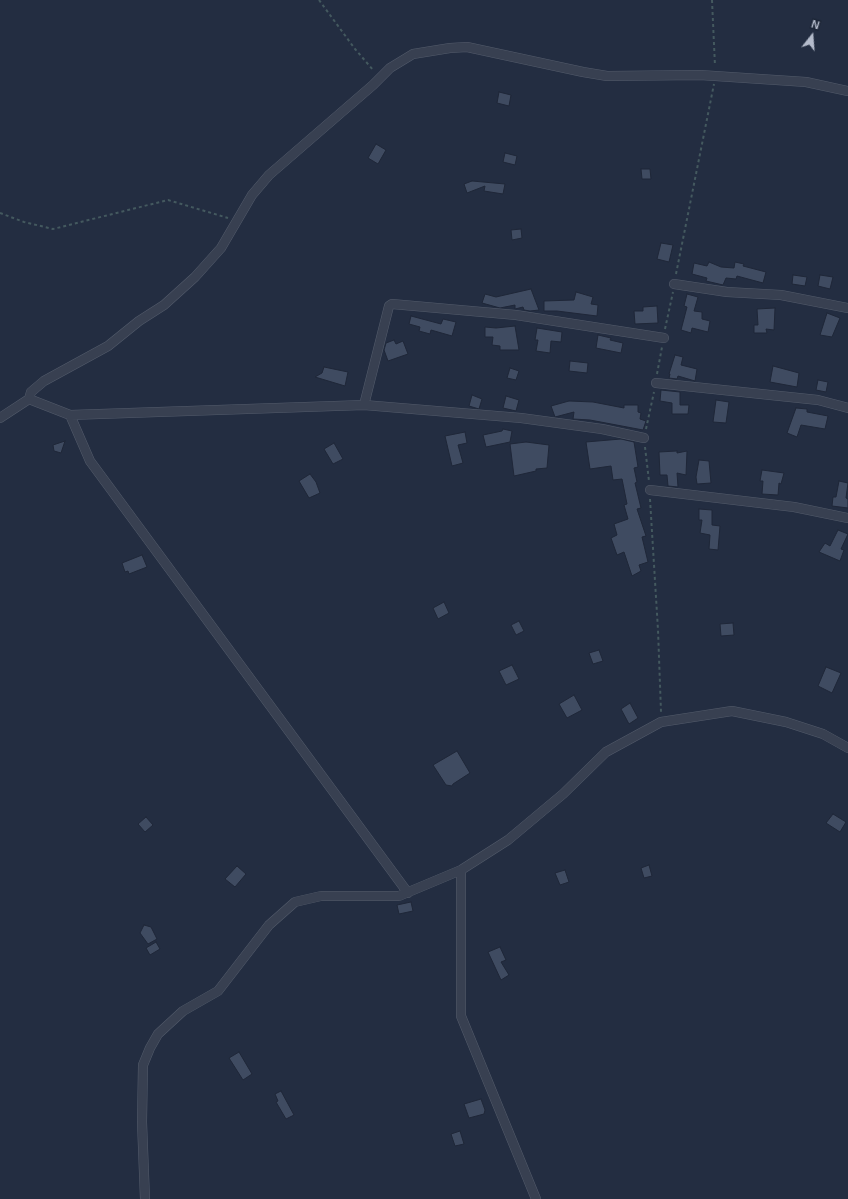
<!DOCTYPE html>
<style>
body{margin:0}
#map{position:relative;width:848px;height:1199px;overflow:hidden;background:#232d41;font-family:Arial,sans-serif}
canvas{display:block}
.north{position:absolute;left:792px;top:16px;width:40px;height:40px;-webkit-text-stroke:3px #1c2536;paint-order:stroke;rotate:17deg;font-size:11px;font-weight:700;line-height:16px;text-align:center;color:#b4bbcb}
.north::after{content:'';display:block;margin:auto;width:14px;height:18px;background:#b4bbcb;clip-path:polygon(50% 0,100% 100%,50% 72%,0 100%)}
</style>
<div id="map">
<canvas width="848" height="1199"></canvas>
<div class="north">N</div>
</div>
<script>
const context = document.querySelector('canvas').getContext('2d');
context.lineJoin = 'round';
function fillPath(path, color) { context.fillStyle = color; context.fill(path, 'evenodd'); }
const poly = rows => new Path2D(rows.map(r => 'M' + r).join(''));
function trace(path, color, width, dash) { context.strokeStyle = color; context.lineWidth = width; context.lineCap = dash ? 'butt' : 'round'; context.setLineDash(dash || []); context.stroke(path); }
const building = poly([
 [499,92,511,95,509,106,497,103,499,92],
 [376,144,386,150,378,164,368,158,376,144],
 [505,153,517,156,515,165,503,162,505,153],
 [641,169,650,169,651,179,642,179,641,169],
 [472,181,505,184,503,194,484,191,485,186,467,193,464,184,472,181],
 [521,229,522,238,512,240,511,230,521,229],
 [661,243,673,245,669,262,657,259,661,243],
 [709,262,721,267,734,268,735,262,744,264,743,266,766,272,763,283,737,276,736,279,726,278,723,285,706,281,707,278,692,274,694,263,707,266,709,262],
 [793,275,807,277,805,286,792,284,793,275],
 [820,275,833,277,830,289,818,286,820,275],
 [531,289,539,310,530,311,524,310,523,307,515,309,515,305,500,308,482,303,485,294,496,297,531,289],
 [576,292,593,297,591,304,598,305,597,316,557,311,544,311,544,301,574,300,576,292],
 [687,294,698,297,694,311,702,312,702,319,710,321,708,332,692,328,691,333,681,330,687,307,684,306,687,294],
 [657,306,658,323,635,324,634,311,643,311,643,307,657,306],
 [775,308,774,330,766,329,767,333,754,333,754,325,758,325,757,309,775,308],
 [827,313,840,318,832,337,820,335,827,313],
 [411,316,441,324,443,319,456,322,452,336,431,330,430,334,419,331,420,327,409,324,411,316],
 [515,326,519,350,500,350,500,346,492,345,493,337,485,337,485,327,496,328,515,326],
 [537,328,562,332,561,342,551,341,550,353,536,351,538,340,535,340,537,328],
 [598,335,611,338,610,340,623,343,621,353,596,348,598,335],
 [394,340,396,344,403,341,408,354,388,361,384,350,386,343,394,340],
 [675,355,683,357,681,365,697,369,695,381,678,376,677,379,669,378,670,374,669,374,675,355],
 [570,361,588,363,587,373,569,371,570,361],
 [773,366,799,373,797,387,770,382,773,366],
 [324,367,348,372,345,386,315,377,322,373,324,367],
 [510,368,519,371,516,380,507,378,510,368],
 [818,380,828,382,826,392,816,390,818,380],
 [661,390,680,392,680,405,689,405,688,414,672,414,672,403,660,401,661,390],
 [472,395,482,399,479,409,469,406,472,395],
 [506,396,519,400,516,411,503,408,506,396],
 [716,400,729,402,726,423,713,422,716,400],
 [569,401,593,402,624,408,624,405,638,405,638,412,641,413,640,419,646,421,643,430,590,420,573,419,574,412,555,417,551,406,569,401],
 [796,408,807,409,807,412,828,416,825,429,801,425,797,437,787,433,796,408],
 [503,429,512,431,510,442,486,447,483,435,502,431,503,429],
 [465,432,467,443,458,445,463,463,452,466,445,436,465,432],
 [621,439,634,442,638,467,634,468,637,482,635,483,641,508,637,509,646,536,642,537,648,562,639,565,641,571,632,576,624,552,617,555,611,538,617,535,614,524,628,519,624,505,627,504,622,479,613,480,611,466,590,469,586,442,621,439],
 [65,441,61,453,54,451,53,445,65,441],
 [526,442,549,445,547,468,536,469,536,471,514,476,510,444,526,442],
 [334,443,343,459,333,464,324,449,334,443],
 [677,451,677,453,687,451,686,475,677,473,678,487,668,486,667,475,660,475,659,452,677,451],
 [699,460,709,461,711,483,697,484,696,477,699,460],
 [762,470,784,473,781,484,779,483,778,495,762,494,763,481,760,481,762,470],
 [310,474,316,482,320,493,309,498,299,481,310,474],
 [839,481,848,483,846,498,848,499,848,508,832,506,833,497,836,497,839,481],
 [699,509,712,510,712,525,720,526,718,550,709,549,710,535,700,533,702,520,699,520,699,509],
 [838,530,848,534,841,549,844,550,840,561,819,552,825,543,830,546,838,530],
 [142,555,147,567,129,574,128,571,125,572,122,563,142,555],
 [444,602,449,613,438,619,433,608,444,602],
 [519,621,524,631,516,635,511,625,519,621],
 [733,623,734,635,721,636,720,624,733,623],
 [599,650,603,661,593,664,589,653,599,650],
 [512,665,519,679,506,685,499,671,512,665],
 [826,667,841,673,832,693,818,686,826,667],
 [574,695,582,710,567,718,559,704,574,695],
 [630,703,638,718,629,724,621,709,630,703],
 [457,751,470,773,453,784,452,786,446,785,433,765,457,751],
 [833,814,846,822,840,832,826,823,833,814],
 [146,817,153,825,145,832,138,824,146,817],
 [649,865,652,876,644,878,641,868,649,865],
 [237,866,246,874,235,887,225,879,237,866],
 [565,870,569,882,560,885,555,873,565,870],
 [411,902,413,911,399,914,397,905,411,902],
 [144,925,151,927,157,939,148,944,140,933,144,925],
 [156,942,160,949,150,955,146,948,156,942],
 [500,947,506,960,501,962,509,975,501,980,488,952,500,947],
 [239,1052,252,1074,243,1080,229,1058,239,1052],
 [281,1091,294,1115,286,1119,276,1102,278,1101,275,1094,281,1091],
 [481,1099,485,1110,484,1114,469,1118,464,1104,481,1099],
 [460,1131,464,1144,455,1146,451,1134,460,1131]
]);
const path = poly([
 [319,0,355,49,374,71],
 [712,0,715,66],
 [0,213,24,222,53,229,168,200,228,218],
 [676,274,714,84],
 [665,329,673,292],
 [657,374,662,347],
 [646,429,654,392],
 [645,447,649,481],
 [650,499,658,630,661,712]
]);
const minor = poly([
 [674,284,727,292,781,295,848,308],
 [656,383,818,400,848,408],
 [29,399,70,415,364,405,521,418,602,429,644,438],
 [364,405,389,306,392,304,516,315,664,338],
 [70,415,90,461,408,893],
 [0,418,29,399,31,392,44,381,108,346,139,321,164,305,195,277,221,248,252,195,269,175,373,85,390,68,413,54,450,48,467,47,583,72,607,76,700,75,806,82,848,91],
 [650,490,794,507,848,518],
 [461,870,461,1016,536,1199],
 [145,1199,142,1122,143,1065,150,1048,158,1034,183,1011,218,991,269,925,295,902,321,896,399,896,461,870,508,840,563,794,606,752,661,722,732,711,786,722,823,734,848,748]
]);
fillPath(building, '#3f4b61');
trace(building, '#1f2738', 1);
trace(minor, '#535b6b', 10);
trace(path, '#44595f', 2, [3, 3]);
trace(minor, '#384051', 9);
</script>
